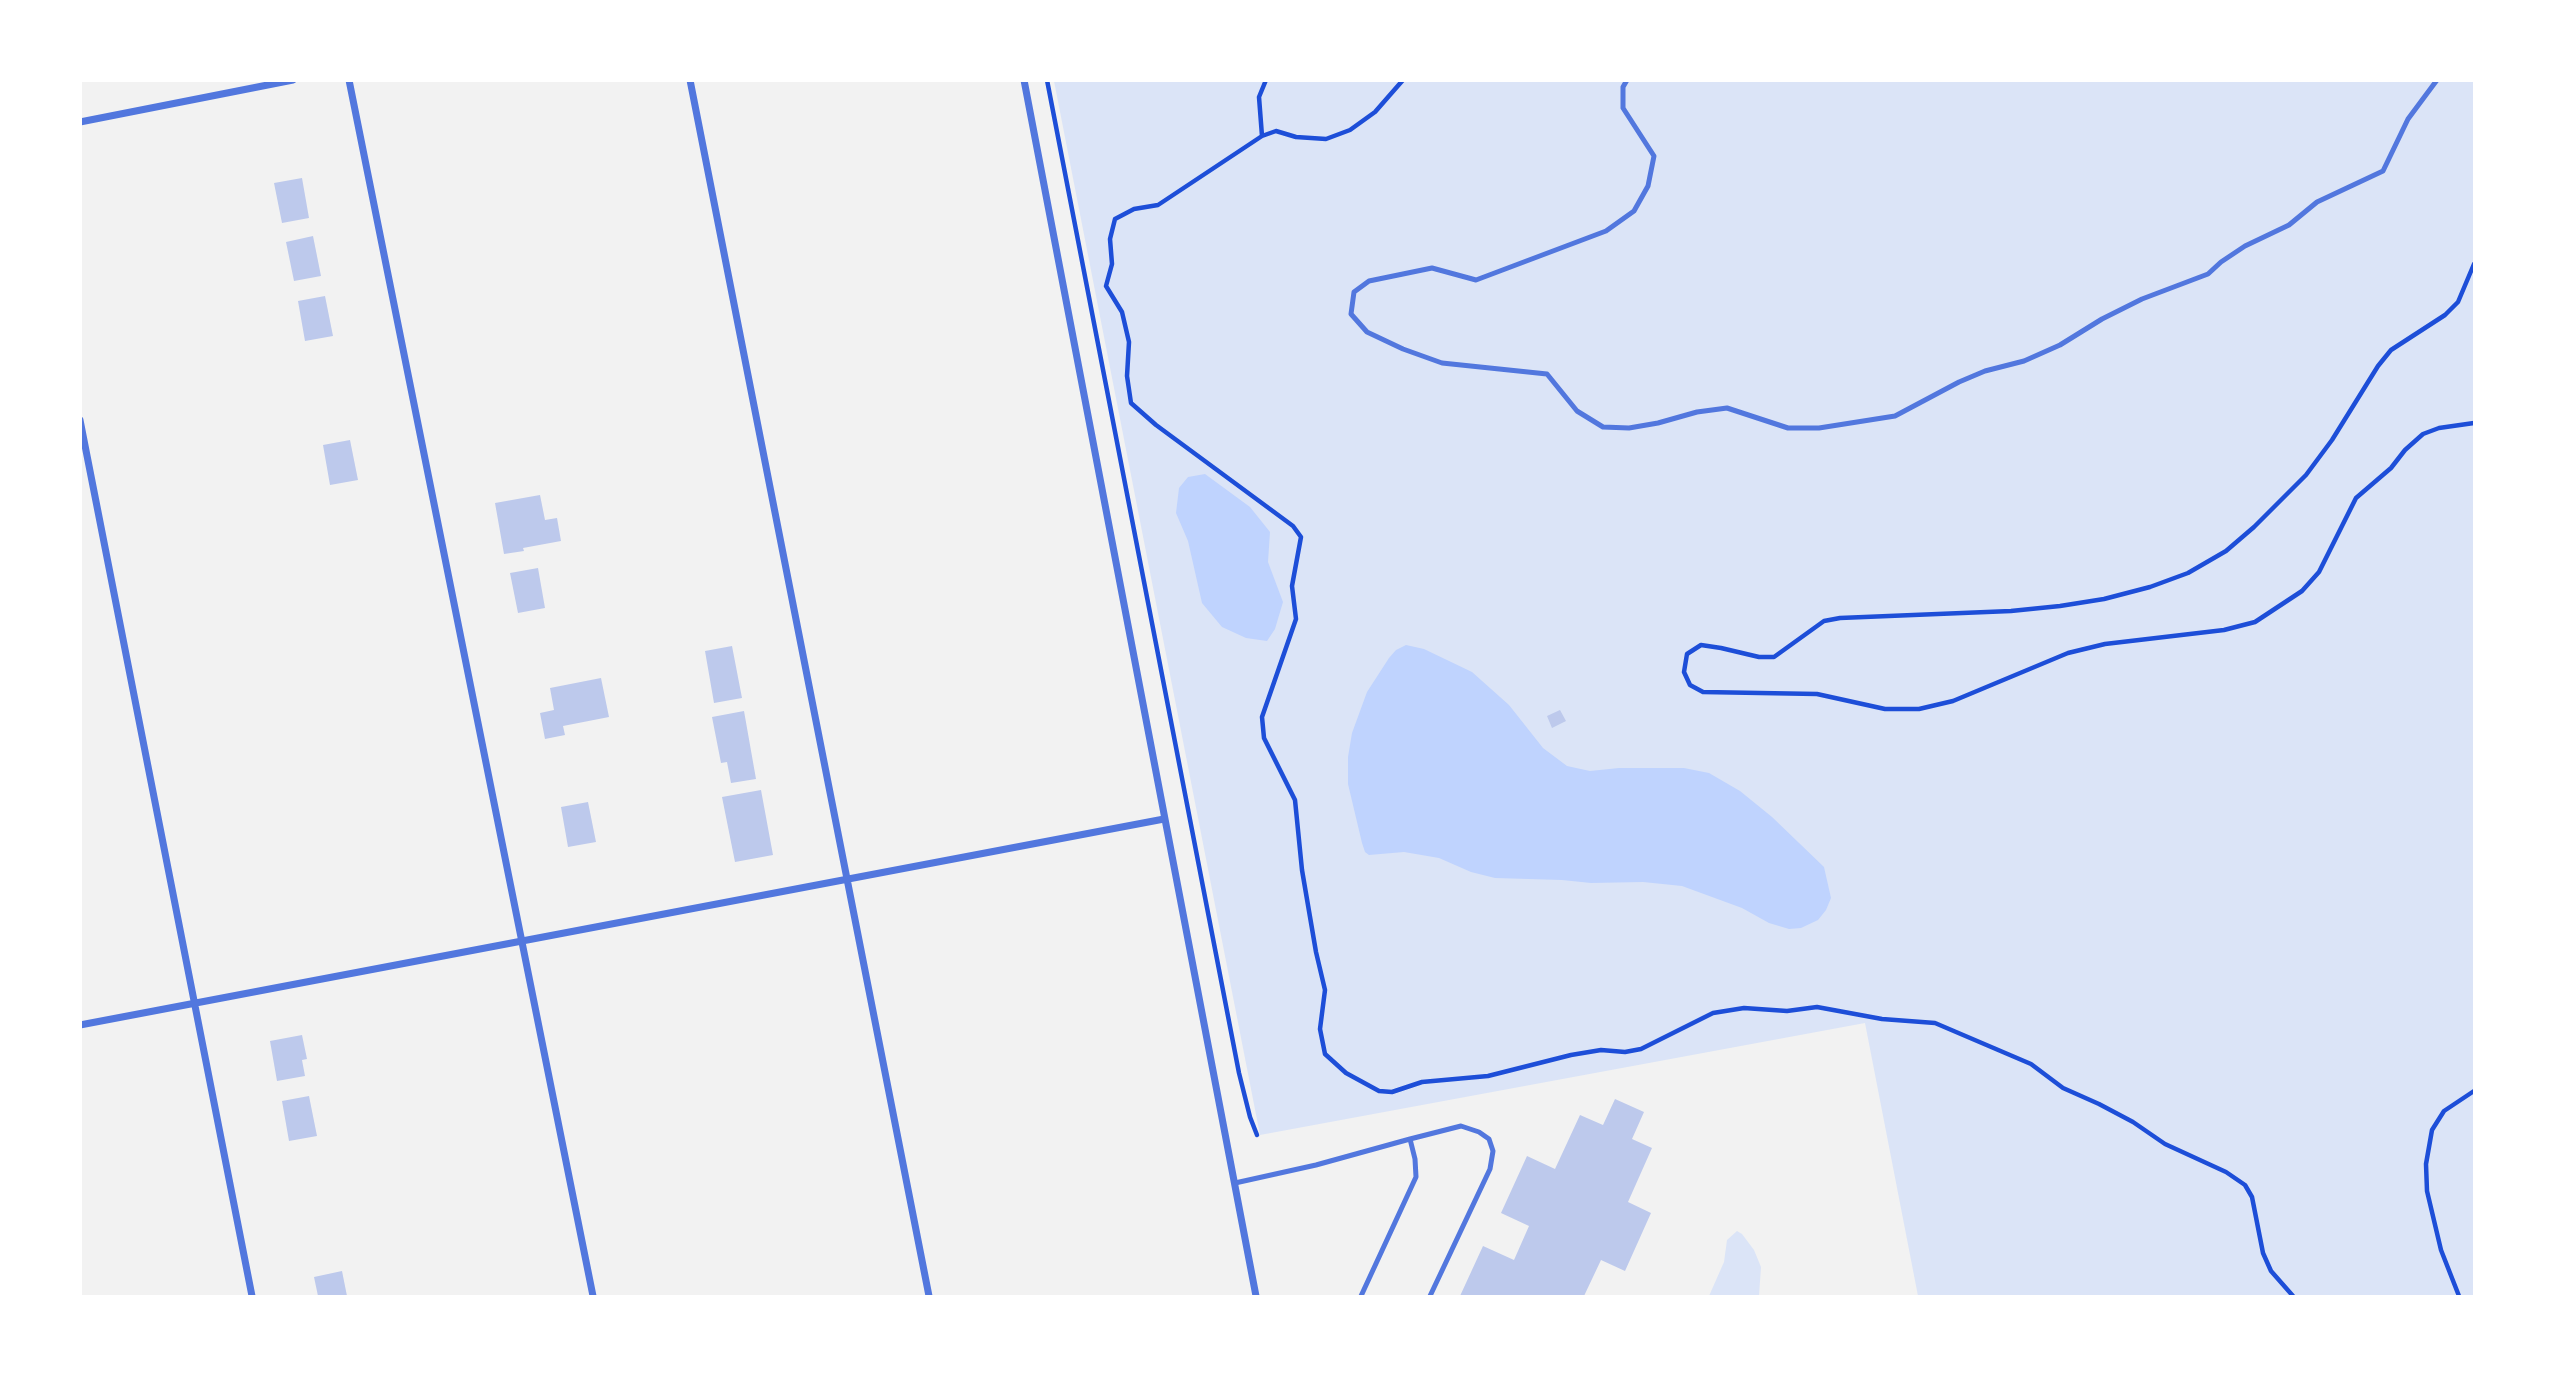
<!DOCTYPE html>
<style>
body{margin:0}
#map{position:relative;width:2555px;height:1377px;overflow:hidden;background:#f2f2f2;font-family:Arial,sans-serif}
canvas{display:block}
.frame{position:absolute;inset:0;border:82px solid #fff;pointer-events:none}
</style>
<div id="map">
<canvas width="2555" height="1377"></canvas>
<div class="frame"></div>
</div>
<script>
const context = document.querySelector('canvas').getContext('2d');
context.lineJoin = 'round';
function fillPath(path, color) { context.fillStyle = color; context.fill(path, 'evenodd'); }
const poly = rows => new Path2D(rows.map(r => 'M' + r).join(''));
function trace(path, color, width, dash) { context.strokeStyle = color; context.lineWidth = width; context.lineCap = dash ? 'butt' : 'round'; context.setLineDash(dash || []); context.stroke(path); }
const green = poly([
 [1054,81,2474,81,2474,1296,1918,1296,1865,1023,1260,1135],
 [1737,1231,1742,1234,1754,1250,1761,1267,1759,1296,1709,1296,1724,1262,1727,1240]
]);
const water = poly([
 [1205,474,1250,507,1270,532,1268,562,1283,602,1275,629,1267,641,1246,638,1222,627,1202,603,1188,541,1176,513,1179,488,1188,477],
 [1406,645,1424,649,1472,672,1509,705,1543,748,1567,766,1590,771,1619,768,1684,768,1709,773,1740,791,1772,817,1824,867,1831,898,1826,910,1818,920,1801,928,1789,929,1769,923,1742,908,1682,886,1643,882,1591,883,1562,880,1495,878,1471,872,1439,858,1404,852,1369,855,1365,852,1362,843,1348,784,1348,757,1352,733,1367,692,1389,658,1396,650]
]);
const building = poly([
 [302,178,309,218,282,223,274,183],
 [313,236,321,276,294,281,286,242],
 [325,296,333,336,305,341,298,301],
 [350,440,358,480,330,485,323,445],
 [540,495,545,520,557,518,561,541,523,548,524,551,504,554,495,503],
 [538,568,545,608,518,613,510,573],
 [732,646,742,698,714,703,705,651],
 [601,678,609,717,563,726,565,735,545,739,540,713,554,710,550,688],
 [1560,710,1566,721,1552,728,1547,716],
 [744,711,756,779,731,783,727,762,721,763,712,717],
 [761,790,773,855,735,862,722,797],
 [588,802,596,842,568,847,561,807],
 [302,1035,307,1059,302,1060,305,1076,277,1081,270,1041],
 [309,1096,317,1136,289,1141,282,1101],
 [1615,1099,1644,1112,1632,1139,1652,1148,1628,1202,1651,1213,1625,1271,1601,1260,1584,1296,1460,1296,1483,1246,1514,1260,1529,1226,1501,1213,1527,1156,1555,1169,1580,1115,1603,1125],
 [342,1271,347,1296,318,1296,314,1277]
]);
const path = poly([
 [1047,80,1239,1073,1250,1117,1257,1135],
 [1403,80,1375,112,1350,130,1326,139,1296,137,1276,131,1262,136,1158,205,1134,209,1115,219,1110,239,1112,264,1106,286,1122,312,1129,342,1127,376,1131,403,1156,425,1293,526,1301,537,1292,586,1296,619,1262,717,1264,738,1295,800,1302,870,1316,952,1325,990,1320,1029,1325,1054,1346,1073,1379,1091,1392,1092,1422,1082,1488,1076,1571,1055,1601,1050,1625,1052,1641,1049,1713,1013,1744,1008,1787,1011,1817,1007,1882,1019,1935,1023,2031,1064,2063,1088,2099,1104,2133,1122,2165,1144,2226,1172,2245,1185,2252,1197,2263,1253,2271,1271,2293,1296],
 [1262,136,1259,97,1266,80],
 [2474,264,2458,302,2445,315,2391,350,2378,366,2332,440,2306,475,2254,527,2226,551,2188,573,2150,587,2104,599,2060,606,2011,611,1840,618,1824,621,1774,657,1759,657,1721,648,1701,645,1687,654,1684,672,1690,685,1703,692,1817,694,1885,709,1919,709,1953,701,2068,653,2105,644,2224,630,2255,622,2302,591,2319,572,2356,498,2391,468,2405,450,2423,434,2439,428,2474,423],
 [2459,1296,2441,1250,2427,1191,2426,1164,2432,1130,2444,1111,2474,1091]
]);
const service = poly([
 [1627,80,1623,87,1623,108,1654,156,1648,186,1634,211,1606,231,1476,280,1432,268,1369,281,1354,292,1351,314,1367,332,1403,349,1442,363,1547,374,1577,411,1603,427,1629,428,1658,423,1697,412,1727,408,1788,428,1819,428,1895,416,1959,382,1985,371,2024,361,2060,345,2102,319,2142,299,2208,274,2221,262,2245,246,2289,225,2317,202,2383,171,2408,119,2437,80],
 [1410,1139,1461,1126,1479,1132,1489,1139,1493,1151,1490,1169,1430,1296],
 [1235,1183,1316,1165,1410,1139,1415,1159,1416,1177,1361,1296]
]);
const minor = poly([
 [349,80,593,1296],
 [690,80,929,1296],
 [1024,80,1256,1296],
 [80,122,293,80],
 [80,420,252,1296],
 [80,1025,1164,819]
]);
fillPath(green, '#dbe4f7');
fillPath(water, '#bfd3fe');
fillPath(building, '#bdc9ec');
trace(path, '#1d4ed8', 4.5);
trace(service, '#5277de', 5);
trace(minor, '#5277de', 7);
</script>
